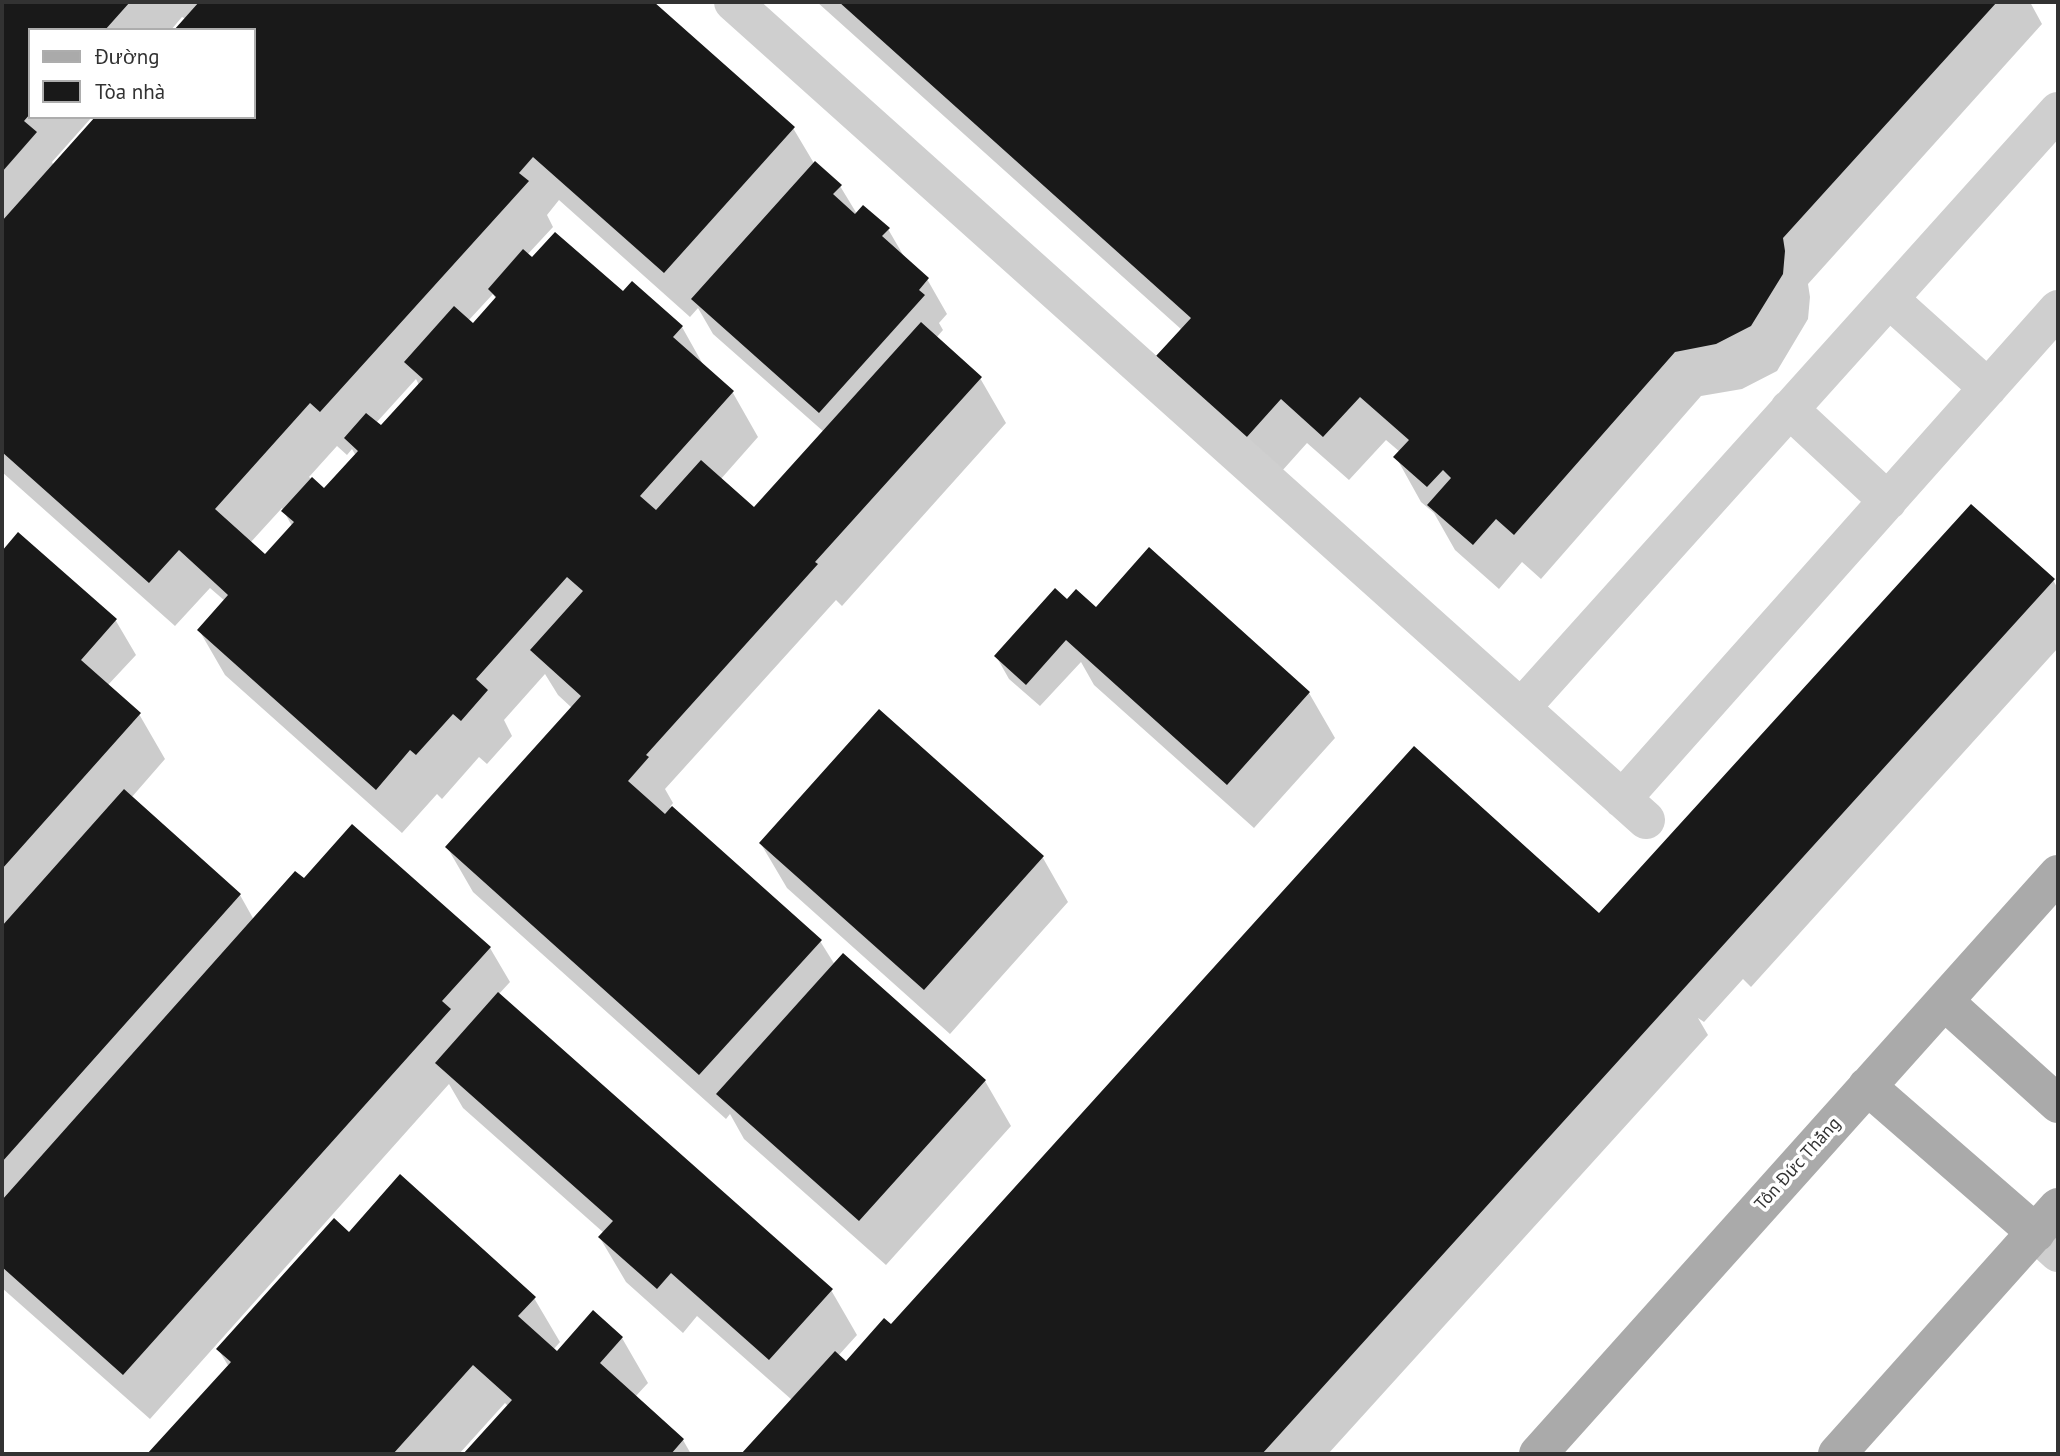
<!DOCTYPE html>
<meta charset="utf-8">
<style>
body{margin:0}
#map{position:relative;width:2060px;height:1456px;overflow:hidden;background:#fff;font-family:"PT Sans",sans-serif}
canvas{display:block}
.frame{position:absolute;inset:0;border:4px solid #323232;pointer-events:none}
.legend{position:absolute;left:28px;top:28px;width:228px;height:91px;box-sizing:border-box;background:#fff;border:2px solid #adadad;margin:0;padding:9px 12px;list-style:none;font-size:21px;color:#323232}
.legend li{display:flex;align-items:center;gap:14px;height:35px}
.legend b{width:35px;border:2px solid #adadad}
</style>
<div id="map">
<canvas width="2060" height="1456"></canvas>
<div class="frame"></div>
<ul class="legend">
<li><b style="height:9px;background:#aaa"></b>Đường</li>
<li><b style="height:19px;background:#191919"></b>Tòa nhà</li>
</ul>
</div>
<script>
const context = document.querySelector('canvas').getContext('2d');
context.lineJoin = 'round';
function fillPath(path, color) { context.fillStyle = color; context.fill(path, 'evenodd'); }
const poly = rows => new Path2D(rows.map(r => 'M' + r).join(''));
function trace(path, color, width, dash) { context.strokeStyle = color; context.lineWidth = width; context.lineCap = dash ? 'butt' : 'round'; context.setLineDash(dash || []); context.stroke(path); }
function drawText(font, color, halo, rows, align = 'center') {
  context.font = font + ' "PT Sans",sans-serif'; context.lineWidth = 7; context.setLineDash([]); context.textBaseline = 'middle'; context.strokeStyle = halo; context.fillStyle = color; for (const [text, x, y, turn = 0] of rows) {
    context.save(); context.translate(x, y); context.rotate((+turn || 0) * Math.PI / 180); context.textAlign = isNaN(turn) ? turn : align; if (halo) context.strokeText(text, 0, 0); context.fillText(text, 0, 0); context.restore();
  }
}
const shadow = poly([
 [2,2,652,2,793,128,815,165,840,186,857,214,888,229,906,260,927,279,947,314,939,323,943,330,936,338,980,378,1006,423,842,606,836,600,665,789,673,803,670,807,820,941,835,965,844,955,985,1081,1011,1126,886,1265,744,1139,730,1114,726,1119,473,892,447,847,572,708,558,695,545,674,504,720,512,736,487,764,479,757,442,799,437,794,402,833,225,675,199,630,225,601,210,588,175,626,2,472],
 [182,17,186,19,254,30,254,117,54,166,52,162,92,117,30,117,30,30,171,30],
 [559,200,690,317,698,308,713,334,824,432,754,510,720,480,758,437,733,393,705,368,682,327,623,294,527,255,553,227,547,215],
 [493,294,496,299,473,326,468,321],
 [416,379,419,385,381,428,376,423],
 [337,446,347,455,352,449,356,456,324,490,309,477],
 [282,508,292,526,265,557,250,543],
 [817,2,2030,2,2042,24,1808,284,1810,297,1808,319,1777,371,1742,389,1701,396,1541,579,1522,562,1499,589,1455,550,1434,513,1421,502,1396,457,1400,452,1386,440,1349,480,1307,443,1273,481,1182,330],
 [18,534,116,621,136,655,107,686,139,714,165,759,131,798,240,895,254,920,309,885,490,948,510,982,498,995,831,1290,857,1335,838,1356,846,1363,891,1326,1600,916,2053,580,2058,589,2058,648,1751,987,1743,979,1704,1022,1698,1018,1708,1035,1328,1454,743,1454,792,1400,697,1316,683,1333,626,1282,600,1238,604,1233,463,1108,449,1084,150,1419,2,1288,2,553],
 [1149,550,1309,693,1335,738,1254,828,1094,685,1081,662,1040,706,1009,679,996,656,1067,602,1096,610],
 [880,712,1043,858,1068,902,950,1034,787,888,761,844],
 [349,1234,534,1298,560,1342,553,1350,556,1354,622,1338,648,1383,635,1397,683,1440,691,1454,466,1454,509,1407,505,1403,459,1454,150,1454,229,1367,218,1349]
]);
const building = poly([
 [2,2,130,2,105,30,30,30,30,114,24,121,37,132,2,172],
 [199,2,654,2,795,127,664,273,533,157,519,173,529,181,320,412,310,403,215,509,265,554,294,522,281,511,312,477,324,488,358,451,344,438,366,413,381,425,423,379,404,362,454,306,473,323,496,297,488,289,523,249,532,257,555,232,623,291,632,281,683,326,673,337,734,391,640,496,656,510,701,460,754,507,921,322,982,377,815,562,818,564,646,755,649,757,628,781,665,814,672,806,822,940,699,1075,445,847,581,696,530,650,583,591,567,577,476,679,488,690,461,721,453,714,416,755,410,750,376,790,197,630,228,595,179,550,149,583,2,452,2,221,95,117,254,117,254,30,174,30],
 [839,2,1997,2,1783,238,1785,251,1783,274,1751,326,1716,344,1675,352,1514,535,1496,519,1473,545,1427,505,1451,478,1443,470,1427,487,1393,457,1409,440,1360,397,1323,437,1281,399,1246,438,1156,356,1191,318],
 [815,161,842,185,833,194,855,214,863,205,890,228,882,236,929,278,919,290,925,295,819,413,691,299],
 [1971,504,2055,579,1262,1454,741,1454,835,1351,846,1361,884,1318,891,1324,1414,746,1599,913],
 [18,532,117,619,81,660,141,713,2,869,2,551],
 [1149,547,1310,692,1227,785,1066,640,1026,685,994,656,1055,588,1067,599,1076,589,1096,607],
 [879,709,1044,856,924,990,759,843],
 [124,789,241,894,2,1162,2,926],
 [352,824,491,947,442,1001,451,1009,123,1375,2,1267,2,1200,295,871,304,878],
 [843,953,986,1080,859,1221,716,1094],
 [498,992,833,1289,769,1360,671,1273,657,1289,598,1237,613,1221,435,1063],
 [400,1174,536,1297,518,1316,557,1351,593,1310,623,1337,600,1363,684,1439,671,1454,463,1454,512,1400,473,1365,393,1454,147,1454,231,1362,216,1349,334,1218,349,1232]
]);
const minor = poly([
 [733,2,1646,820],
 [1889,299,1988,388],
 [1789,409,1888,501],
 [1521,708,2058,111],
 [1622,799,2058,309],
 [2036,1233,2058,1253]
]);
const major = poly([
 [1944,1001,2058,1104],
 [1867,1086,2036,1233],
 [1538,1454,2058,874],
 [1837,1454,2058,1207]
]);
const streetNames = [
 ["Tôn Đức Thắng",1798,1164,-48]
];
fillPath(shadow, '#0003');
fillPath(building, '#191919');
trace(minor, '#cfcfcf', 38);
trace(major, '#aaa', 38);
drawText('18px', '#323232', '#fff', streetNames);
</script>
